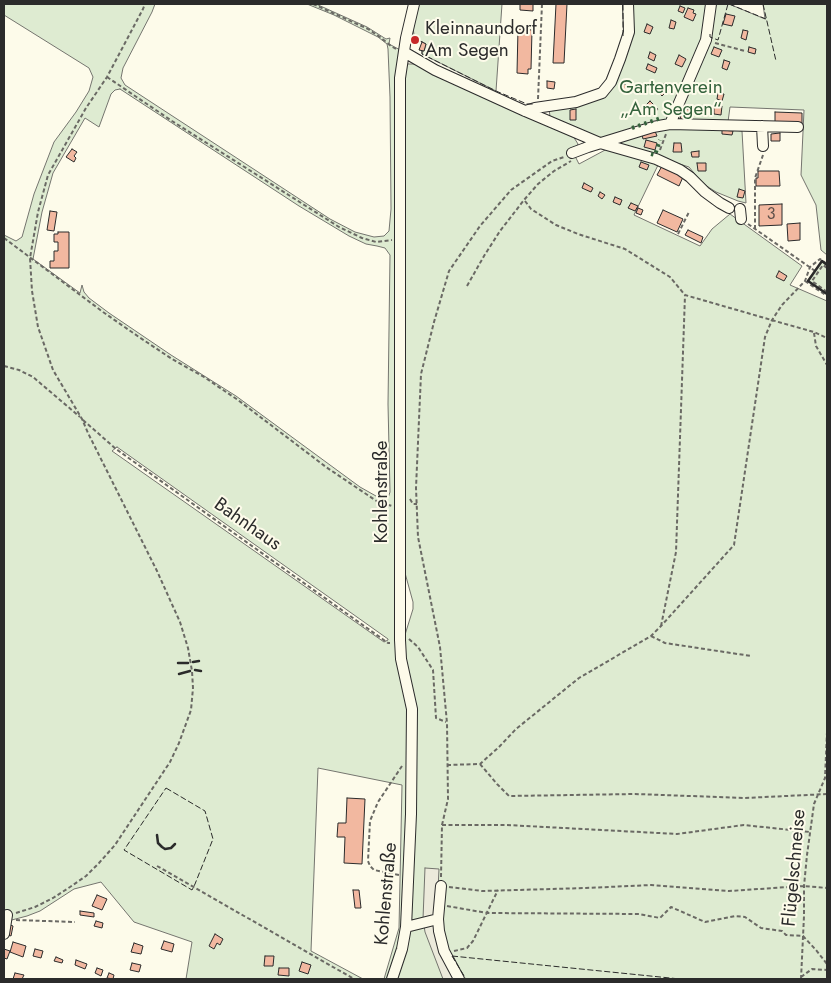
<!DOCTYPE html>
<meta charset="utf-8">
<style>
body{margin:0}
#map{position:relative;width:831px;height:983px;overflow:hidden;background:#fdfbea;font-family:Jost,sans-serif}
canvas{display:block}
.frame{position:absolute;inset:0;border:5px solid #2b2b2b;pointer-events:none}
</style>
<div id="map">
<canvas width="831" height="983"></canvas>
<div class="frame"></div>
</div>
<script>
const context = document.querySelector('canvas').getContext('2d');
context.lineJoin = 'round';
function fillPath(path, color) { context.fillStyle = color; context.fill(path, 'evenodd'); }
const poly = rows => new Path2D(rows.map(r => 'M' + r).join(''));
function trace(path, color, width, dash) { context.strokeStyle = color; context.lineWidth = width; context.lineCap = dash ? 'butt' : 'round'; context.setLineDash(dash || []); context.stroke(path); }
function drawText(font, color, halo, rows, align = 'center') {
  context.font = font + ' Jost,sans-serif'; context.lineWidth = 4; context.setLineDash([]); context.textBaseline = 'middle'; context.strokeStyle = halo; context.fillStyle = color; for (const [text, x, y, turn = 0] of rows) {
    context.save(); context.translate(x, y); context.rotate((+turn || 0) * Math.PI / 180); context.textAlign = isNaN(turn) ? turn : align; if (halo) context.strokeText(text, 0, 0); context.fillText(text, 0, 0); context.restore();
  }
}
const green = poly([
 [4,4,155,4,152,12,123,68,121,78,125,85,330,219,355,232,374,237,384,236,389,231,391,209,390,97,388,49,387,44,378,37,334,15,307,4,316,4,367,27,386,39,390,38,389,44,404,52,408,64,417,64,573,136,578,144,573,152,579,164,607,149,659,163,634,215,700,246,712,229,730,214,802,266,790,285,827,301,827,979,384,979,399,928,402,785,318,768,311,951,363,979,186,979,192,942,134,922,101,882,74,889,40,911,27,916,4,922,4,235,16,241,22,237,34,194,54,142,76,112,89,91,93,77,89,68,4,15,4,4],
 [120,89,299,206,349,236,366,244,377,246,385,248,390,255,388,404,390,492,388,498,383,500,360,487,236,396,171,355,109,313,89,298,84,292,82,285,80,293,33,259,42,212,53,173,85,118,99,127,111,94,115,90,120,89],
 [117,447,388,639,388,640,384,642,112,451,117,447],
 [405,573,413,602,413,609,404,638,405,573],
 [419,4,502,4,496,91,422,54,422,51,424,51,426,44,417,39,414,35,413,27,419,4],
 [632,4,729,4,765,19,763,4,827,4,827,255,821,250,816,205,801,175,804,110,730,107,727,129,742,131,746,203,738,201,716,192,702,183,689,167,619,145,615,135,598,139,550,117,549,108,611,86,632,4],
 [822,261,827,265,827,294,808,281,822,261]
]);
const parking = poly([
 [425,868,439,869,436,929,454,979,443,979,425,932,423,919,425,868]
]);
const building = poly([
 [520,4,533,4,533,11,520,10,520,4],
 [556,4,567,4,564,63,553,63,556,4],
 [680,6,685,8,683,13,678,11,680,6],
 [688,8,694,10,693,13,696,14,693,21,684,17,688,8],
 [726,14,735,16,732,26,723,24,726,14],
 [671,20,676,22,674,29,669,28,671,20],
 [647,24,653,27,650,34,644,32,647,24],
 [518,29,532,30,531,69,528,69,528,74,517,73,518,29],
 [743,30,748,31,746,40,741,38,743,30],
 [422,42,426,44,424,51,419,50,422,42],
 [714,47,722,50,719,57,711,54,714,47],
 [749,47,756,49,755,54,748,52,749,47],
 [650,52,656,55,654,61,648,58,650,52],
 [679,55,686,59,682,67,675,64,679,55],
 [724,60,730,62,727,70,722,68,724,60],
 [648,64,657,68,655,73,646,69,648,64],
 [547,81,555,82,554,89,547,88,547,81],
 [665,83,670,88,662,96,658,92,660,90,658,88,665,83],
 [624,84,631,88,627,94,620,89,624,84],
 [712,84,717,85,715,92,710,91,712,84],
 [718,93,724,94,722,101,717,99,718,93],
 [650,101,658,109,652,116,643,108,650,101],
 [714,105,722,106,721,115,714,114,714,105],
 [682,108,691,110,690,122,680,120,682,108],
 [576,109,576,120,570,120,570,110,576,109],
 [775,112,802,113,802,125,775,124,775,112],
 [722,130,733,131,732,135,722,134,722,130],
 [655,131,657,136,643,139,642,135,655,131],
 [780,133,780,141,771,141,771,134,780,133],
 [646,140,657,143,655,150,644,147,646,140],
 [674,143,681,143,682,152,673,152,674,143],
 [72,149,77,152,74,156,76,158,74,162,66,157,72,149],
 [699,151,699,157,692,157,691,152,699,151],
 [641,162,649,165,647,170,639,167,641,162],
 [697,163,706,163,706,171,698,171,697,163],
 [662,166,683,177,679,186,657,175,662,166],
 [758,171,779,171,780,186,756,186,756,178,758,178,758,171],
 [584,183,593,188,591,192,582,188,584,183],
 [739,189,745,191,743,198,737,197,739,189],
 [600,192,605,195,602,199,598,196,600,192],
 [615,197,622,200,620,205,613,202,615,197],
 [631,203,638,206,635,211,628,208,631,203],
 [782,204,782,225,759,226,759,205,782,204],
 [638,208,643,210,641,215,636,213,638,208],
 [663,210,683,219,677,232,657,223,663,210],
 [50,211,57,212,54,231,47,230,50,211],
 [800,223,800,240,788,241,787,224,800,223],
 [688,230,703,237,701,243,685,235,688,230],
 [58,232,69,232,69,268,50,268,50,261,54,261,54,251,58,251,58,242,54,242,54,234,58,234,58,232],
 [779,271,787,276,784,281,776,277,779,271],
 [347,798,365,799,362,864,344,863,345,837,337,837,338,823,346,823,347,798],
 [353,890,359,890,361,908,355,908,353,890],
 [97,895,107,899,102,910,92,906,97,895],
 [80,911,94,913,94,917,80,915,80,911],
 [96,921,103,923,102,928,94,926,96,921],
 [8,924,13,926,11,936,6,934,8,924],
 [215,934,223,939,220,945,217,943,214,949,209,946,215,934],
 [164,941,174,944,172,952,161,949,164,941],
 [13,942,26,946,23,957,10,952,13,942],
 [134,943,143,946,141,954,131,952,134,943],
 [4,949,10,951,7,959,4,958,4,949],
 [35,949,43,951,41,958,33,956,35,949],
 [265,956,274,956,273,966,264,966,265,956],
 [56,957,63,960,62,963,54,961,56,957],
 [76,960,87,964,85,969,75,965,76,960],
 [302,962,311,965,308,974,299,971,302,962],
 [132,963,141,965,139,972,130,970,132,963],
 [97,968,103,970,101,976,95,973,97,968],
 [279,968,289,968,289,976,278,975,279,968],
 [15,973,24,975,22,979,13,979,15,973],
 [109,973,114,975,113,979,107,978,109,973]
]);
const path = poly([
 [313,4,368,29,380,37,391,46,396,49],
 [715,43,745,51],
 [107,77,172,121,339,227,362,238,376,242,392,240],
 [538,99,542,4],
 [660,150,666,134],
 [525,201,531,209,556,225,578,234,625,249,670,277,685,295,782,323,814,332,827,338],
 [748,224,818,273],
 [755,229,755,178,763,155],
 [678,234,689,212],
 [4,238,103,312,139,337,172,359,204,377,238,400,326,467,378,502,392,506],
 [827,268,823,265,812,281,827,292],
 [805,281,827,296],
 [467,286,484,256,500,231,524,200,538,184,554,171,571,161],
 [814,333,816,346,827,365],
 [4,366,19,370,33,377,80,417],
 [83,420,116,449,388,643,390,643],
 [410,499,413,504,417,504],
 [661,626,676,552,685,295],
 [651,636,665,643,751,656],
 [409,639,418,647,433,670,436,718,446,722],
 [480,764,497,784,509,796,635,794,745,798,827,794],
 [447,765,480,764,499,747,516,729,579,678,651,636,661,626,734,545,765,337,772,320,782,305,805,281,810,267,820,259,827,264],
 [442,825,507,825,677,834,744,825,810,832],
 [157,866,354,979],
 [399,875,374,870,370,866,368,861,370,821,378,802,402,766],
 [441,877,442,825,448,799,447,723,440,647,418,537,416,488,421,374,434,322,449,271,480,226,511,190,552,161,564,157],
 [449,887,482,891,586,888,651,885,729,891,804,886,827,888],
 [447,906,487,913,639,914,660,918,671,907,705,922,735,916,745,917,761,928,782,931,786,935,803,936,816,950,827,964],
 [16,913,35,907,53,898,70,887,86,876,99,863,115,845,170,762,179,743,191,710,193,688,192,671,188,648,180,622,157,571,88,433,82,419,53,370,38,327,32,291,30,258,38,212,48,175,86,108,107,77,143,9,145,4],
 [16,920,75,922],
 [454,951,467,948,473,941,498,890],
 [801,977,812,969,827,970],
 [801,979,804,916,804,886,807,855,814,804,825,778,827,732]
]);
const minor = poly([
 [404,52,435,70,525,111,600,143,656,159,680,170,690,177,705,192,720,203,729,208],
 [525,111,535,108,576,102,602,93,611,82,620,59,629,32,628,4],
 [670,124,798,127],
 [762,126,763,146],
 [572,153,588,147,653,127,670,124,706,40,711,4],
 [740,209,741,219],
 [441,886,438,919,439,931,444,951,459,979],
 [406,927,438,919],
 [4,934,7,915],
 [392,979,402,949,406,927,411,814,412,709,401,659,400,640,400,78,406,38,414,4]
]);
const hedge = poly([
 [632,128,661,118],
 [651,154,655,155,660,140]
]);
const fence = poly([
 [729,4,766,19],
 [763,4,776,61],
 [710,34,710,37,718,40,728,4],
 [414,35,417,39,422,42],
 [623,36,623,4],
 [422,51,422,54,496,91,527,104,535,104],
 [166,788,205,811,213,839,195,884,192,890,124,850,166,788],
 [452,956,680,979],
 [452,956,466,979]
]);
const wall = poly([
 [827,265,822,261,808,281,827,294],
 [193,662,199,661],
 [178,663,188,663],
 [195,670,201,671],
 [179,674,190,671],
 [157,835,158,843,162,847,165,849,171,848,175,844]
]);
const markers = [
 [415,40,5,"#c62828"]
];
const numberNames = [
 ["3",771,215]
];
const poiNames = [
 ["Kleinnaundorf",425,29],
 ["Am Segen",425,51]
];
const parkNames = [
 ["Gartenverein",671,88],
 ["„Am Segen“",671,110]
];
const streetNames = [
 ["Kohlenstraße",382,492,-90],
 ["Bahnhaus",247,525,35],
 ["Flügelschneise",795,868,-85],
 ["Kohlenstraße",387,894,-85]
];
fillPath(green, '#deebd1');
trace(green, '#74746e', 1);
fillPath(parking, '#eceadb');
trace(parking, '#74746e', 1);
fillPath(building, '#f2b8a0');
trace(building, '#2b2b2b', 1);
trace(minor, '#2b2b2b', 12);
trace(path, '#6a6964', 2, [4, 2.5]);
trace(minor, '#fdfbea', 10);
trace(hedge, '#34623c', 4, [2.5, 4]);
trace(fence, '#2b2b2b', 1, [6, 2.5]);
trace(wall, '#2b2b2b', 2.5);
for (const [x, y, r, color] of markers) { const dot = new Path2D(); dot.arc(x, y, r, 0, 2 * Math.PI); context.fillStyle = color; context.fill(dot); trace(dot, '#fdfbea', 2); }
drawText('16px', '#5d4e48', null, numberNames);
drawText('19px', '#2b2b2b', '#fdfbea', poiNames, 'left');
drawText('19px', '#34623c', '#fdfbea', parkNames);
drawText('19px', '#2b2b2b', '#fdfbea', streetNames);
</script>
